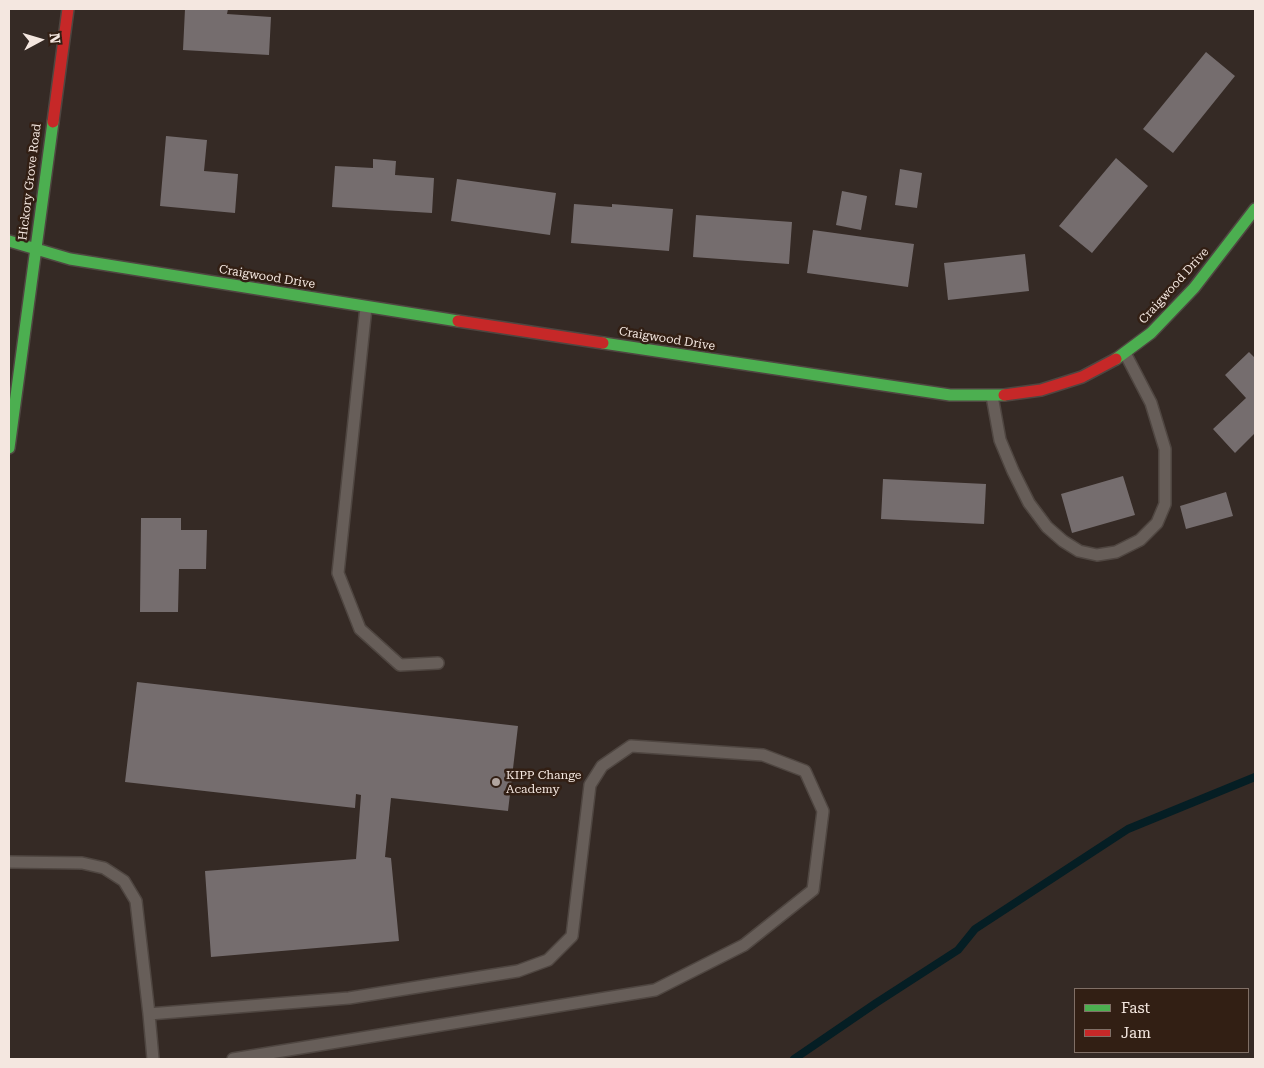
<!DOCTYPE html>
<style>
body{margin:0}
#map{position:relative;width:1264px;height:1068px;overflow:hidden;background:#352a25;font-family:"Roboto Serif",serif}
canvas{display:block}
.frame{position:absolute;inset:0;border:10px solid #f4e7e0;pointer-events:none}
.legend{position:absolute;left:1074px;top:988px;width:175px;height:65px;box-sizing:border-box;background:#321f14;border:1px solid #806f66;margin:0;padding:6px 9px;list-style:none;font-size:15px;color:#f4e7e0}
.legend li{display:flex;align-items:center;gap:10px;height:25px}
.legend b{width:25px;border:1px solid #806f66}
.north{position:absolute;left:15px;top:15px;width:50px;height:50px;-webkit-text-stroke:4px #321f14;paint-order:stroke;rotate:84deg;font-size:14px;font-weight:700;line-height:20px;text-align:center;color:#f4e7e0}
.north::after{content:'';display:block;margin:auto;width:18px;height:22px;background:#f4e7e0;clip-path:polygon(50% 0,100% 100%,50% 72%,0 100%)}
</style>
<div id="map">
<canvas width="1264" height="1068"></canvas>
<div class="frame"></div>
<ul class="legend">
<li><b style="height:6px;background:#4caf50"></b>Fast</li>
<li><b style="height:6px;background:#c62828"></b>Jam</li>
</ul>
<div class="north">N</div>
</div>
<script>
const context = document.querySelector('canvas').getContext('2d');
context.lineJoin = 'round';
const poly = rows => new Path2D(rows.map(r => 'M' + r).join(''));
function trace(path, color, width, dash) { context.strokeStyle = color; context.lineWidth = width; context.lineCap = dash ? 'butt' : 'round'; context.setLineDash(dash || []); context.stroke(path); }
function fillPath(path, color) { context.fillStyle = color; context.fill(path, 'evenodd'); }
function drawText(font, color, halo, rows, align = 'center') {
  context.font = font + ' "Roboto Serif",serif'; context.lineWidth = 5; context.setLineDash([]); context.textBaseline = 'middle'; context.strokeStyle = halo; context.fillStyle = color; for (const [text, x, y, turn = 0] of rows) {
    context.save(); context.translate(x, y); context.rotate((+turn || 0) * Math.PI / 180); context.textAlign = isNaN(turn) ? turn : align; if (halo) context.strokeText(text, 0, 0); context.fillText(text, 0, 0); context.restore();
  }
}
const stream = poly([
 [794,1059,876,1003,958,950,975,929,1128,829,1255,777]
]);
const building = poly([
 [185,9,228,9,227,14,271,17,269,55,183,50],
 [1206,52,1235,76,1173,153,1143,129],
 [166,136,207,140,204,171,238,174,235,213,160,206],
 [1116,158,1148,186,1092,253,1059,226],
 [373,159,396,161,395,175,434,178,432,213,332,207,335,166,373,168],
 [900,169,922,173,917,208,895,205],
 [457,179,556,193,550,235,451,221],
 [842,191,867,196,861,230,836,225],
 [574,204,612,207,612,204,673,209,669,251,571,243],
 [696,215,792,222,789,264,693,257],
 [813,230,914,244,908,287,807,273],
 [1025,254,1029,291,948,300,944,263],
 [1249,352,1255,358,1255,433,1235,453,1213,429,1246,398,1225,375],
 [1123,476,1135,515,1072,533,1061,494],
 [883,479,986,484,984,524,881,519],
 [1226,492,1233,516,1186,529,1180,506],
 [141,518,181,518,181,530,207,530,206,569,179,569,178,612,140,612],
 [137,682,518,726,508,811,391,798,385,857,391,858,399,941,211,957,205,871,356,859,361,795,356,794,355,808,125,782]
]);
const lane = poly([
 [366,307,338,573,360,629,400,665,438,663],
 [992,396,1000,440,1013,471,1029,503,1047,527,1063,541,1079,551,1097,555,1116,552,1140,540,1157,523,1165,504,1165,449,1151,403,1125,353],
 [9,862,82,863,104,868,124,881,136,901,149,1014,153,1059],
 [149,1014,349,998,518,971,548,960,572,936,590,785,602,766,631,746,763,755,805,771,823,811,813,890,744,945,655,990,233,1059]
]);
const fast = poly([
 [9,241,70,259,458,321],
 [603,343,950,395,1004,395],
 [1116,359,1151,333,1194,288,1255,209],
 [9,448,53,122]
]);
const jam = poly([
 [53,122,68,9],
 [458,321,603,343],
 [1004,395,1041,390,1082,377,1116,359]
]);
const markers = [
 [496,782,5,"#b1a59f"]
];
const streetNames = [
 ["Hickory Grove Road",30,182,-83],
 ["Craigwood Drive",267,277,9],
 ["Craigwood Drive",1174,286,-48],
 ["Craigwood Drive",667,339,9]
];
const poiNames = [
 ["KIPP Change",506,775],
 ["Academy",506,789]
];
trace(stream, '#051e24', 8);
fillPath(building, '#756d6e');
trace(lane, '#4f4641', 14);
trace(fast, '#4f4641', 14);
trace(jam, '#4f4641', 14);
trace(lane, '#675e59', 11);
trace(fast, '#4caf50', 11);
trace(jam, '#c62828', 11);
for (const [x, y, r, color] of markers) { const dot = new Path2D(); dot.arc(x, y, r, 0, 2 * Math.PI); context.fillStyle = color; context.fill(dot); trace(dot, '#321f14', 2); }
drawText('12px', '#f4e7e0', '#321f14', streetNames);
drawText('12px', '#f4e7e0', '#321f14', poiNames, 'left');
</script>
